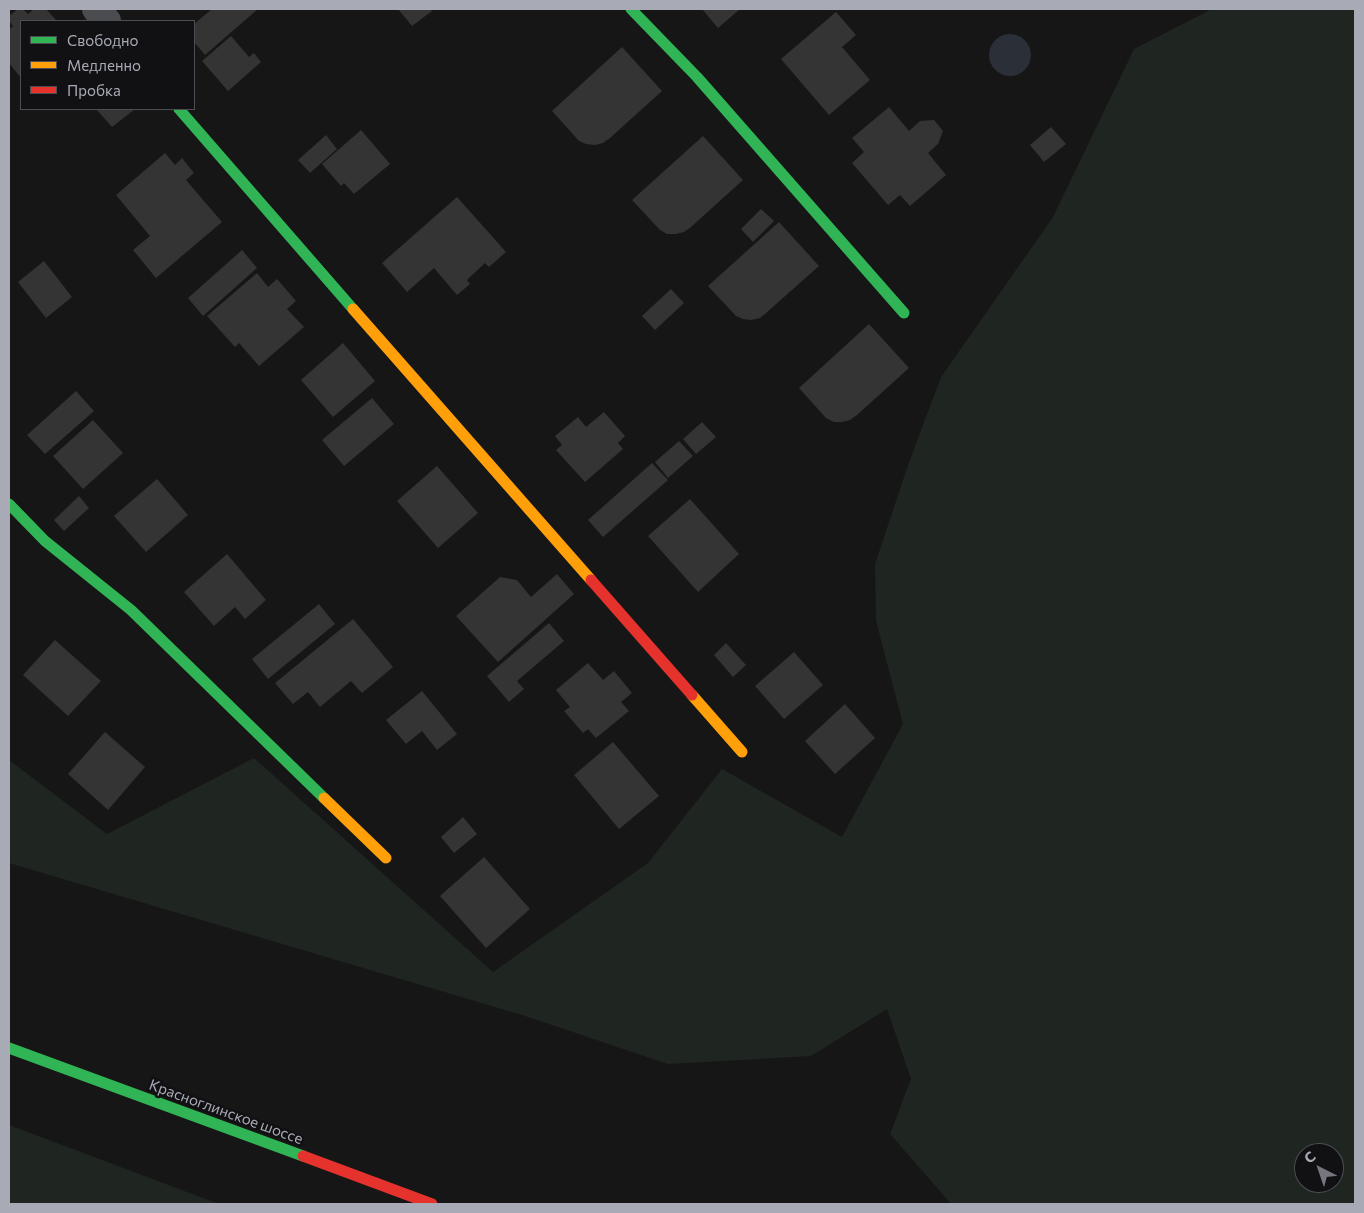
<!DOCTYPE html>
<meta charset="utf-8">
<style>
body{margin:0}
#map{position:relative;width:1364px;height:1213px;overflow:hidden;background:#161616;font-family:Commissioner,sans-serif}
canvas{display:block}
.frame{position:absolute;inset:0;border:10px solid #a8aab6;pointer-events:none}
.legend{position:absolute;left:20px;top:20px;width:175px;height:90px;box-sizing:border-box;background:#111012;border:1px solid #4d4e54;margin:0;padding:6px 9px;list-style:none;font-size:15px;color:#a8aab6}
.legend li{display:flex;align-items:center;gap:10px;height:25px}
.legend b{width:25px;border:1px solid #4d4e54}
.north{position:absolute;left:1294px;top:1143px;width:50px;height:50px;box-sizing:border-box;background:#111012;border:1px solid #4d4e54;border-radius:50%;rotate:319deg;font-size:14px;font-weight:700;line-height:20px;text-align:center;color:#a8aab6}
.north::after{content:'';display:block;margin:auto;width:18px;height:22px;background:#75767e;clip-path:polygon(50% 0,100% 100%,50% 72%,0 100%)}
</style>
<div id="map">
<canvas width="1364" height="1213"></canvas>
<div class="frame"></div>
<ul class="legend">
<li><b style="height:6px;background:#30b455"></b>Свободно</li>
<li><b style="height:6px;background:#ff9f0a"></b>Медленно</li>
<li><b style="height:6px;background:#e5322d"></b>Пробка</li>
</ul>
<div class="north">С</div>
</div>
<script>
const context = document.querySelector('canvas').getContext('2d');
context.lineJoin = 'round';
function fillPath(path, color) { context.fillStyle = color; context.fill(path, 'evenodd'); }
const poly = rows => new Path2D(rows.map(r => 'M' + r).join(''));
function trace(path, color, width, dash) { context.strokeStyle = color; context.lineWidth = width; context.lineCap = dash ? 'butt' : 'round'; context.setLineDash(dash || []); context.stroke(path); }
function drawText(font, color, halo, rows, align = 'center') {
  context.font = font + ' Commissioner,sans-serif'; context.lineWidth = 5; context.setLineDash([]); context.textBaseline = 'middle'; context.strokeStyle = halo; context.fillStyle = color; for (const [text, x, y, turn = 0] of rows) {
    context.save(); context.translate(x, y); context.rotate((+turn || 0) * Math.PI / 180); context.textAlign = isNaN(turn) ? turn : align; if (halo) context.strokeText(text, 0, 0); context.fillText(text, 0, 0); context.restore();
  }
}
const green = poly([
 [1212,9,1355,9,1355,1204,951,1204,890,1134,911,1079,887,1009,811,1056,668,1064,522,1015,9,863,9,760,107,834,254,758,493,972,648,863,722,769,842,837,903,724,876,621,875,564,909,462,941,377,1053,217,1134,49],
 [1304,1153,1334,1153,1334,1183,1304,1183],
 [9,1125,219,1204,9,1204]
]);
const water = poly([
 '989 55a21 21 0 1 1 42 0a21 21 0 1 1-42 0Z'
]);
const building = poly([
 [18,9,23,9,28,14,34,9,46,9,57,21,21,21,21,78,9,63,9,30,13,26,9,21,9,16],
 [212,9,258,9,205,55,194,42,194,24],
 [398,9,430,9,432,11,412,26],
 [702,9,740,9,718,28],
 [836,12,856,35,842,47,870,80,829,115,781,59],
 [231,36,249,57,254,53,261,62,228,91,202,61],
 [622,47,662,91,610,138,603,143,595,145,586,144,579,141,552,111],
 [889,107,909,131,920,121,934,120,943,131,938,144,928,153,946,175,910,206,900,195,888,205,852,163,864,152,852,138],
 [96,109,135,109,112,127],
 [1051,127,1066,144,1044,162,1030,145],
 [361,130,390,164,354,194,344,183,341,186,322,164],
 [326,135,337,149,310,173,298,160],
 [703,136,743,180,691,227,684,232,676,234,667,234,660,230,632,200],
 [165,153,175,165,182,158,194,173,186,180,222,222,156,278,133,250,150,236,116,195],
 [457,197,506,252,489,267,485,263,467,280,470,284,457,295,434,268,407,292,382,263],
 [761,209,774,221,753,242,741,229],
 [779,222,819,266,766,313,760,318,751,320,743,319,736,316,708,286],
 [242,250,257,268,203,316,188,298],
 [44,261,72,297,46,318,18,282],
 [257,273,268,287,277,279,296,301,287,309,304,327,259,366,239,343,235,347,207,316],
 [671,289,684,303,655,330,642,316],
 [869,324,909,368,857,415,850,420,842,422,834,422,826,418,799,388],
 [343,343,375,381,333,417,301,380],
 [76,391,94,411,45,454,27,435],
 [372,398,394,424,344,466,322,440],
 [604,412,625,436,618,443,623,449,585,482,556,450,562,445,555,436,578,417,586,427],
 [93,420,123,453,83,489,53,456],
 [702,422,716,437,696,454,683,439],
 [679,441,693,456,668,478,655,462],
 [652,463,668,480,603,537,588,520],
 [437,466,478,513,438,548,397,501],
 [157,479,188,515,146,552,114,516],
 [79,496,89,508,64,531,54,520],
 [690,499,739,554,698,592,648,536],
 [227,554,266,600,245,619,235,607,214,626,184,592],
 [557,574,574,594,498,662,456,616,500,577,517,580,531,597],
 [319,604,335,624,268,679,252,659],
 [353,619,393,667,362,693,351,681,320,707,308,692,293,704,275,683],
 [549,623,564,641,517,681,524,689,509,702,487,676],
 [55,640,101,681,68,716,23,675],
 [726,643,746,665,733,677,714,655],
 [794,652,823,685,784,719,755,686],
 [588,663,603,680,614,671,632,693,621,702,629,711,596,738,588,729,583,733,564,711,570,707,556,690],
 [422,691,457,734,437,750,422,731,406,744,386,720],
 [845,704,875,738,835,774,805,741],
 [105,732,145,767,108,810,68,774],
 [613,742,659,796,619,829,574,775],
 [463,817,477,834,454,853,441,837],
 [484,857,530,909,486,948,440,896]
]);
const street = poly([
 [96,9,107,21]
]);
const fast = poly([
 [631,9,697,77,904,313],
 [179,109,353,309],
 [9,504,45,541,131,610,324,798],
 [9,1048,303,1156]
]);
const slow = poly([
 [353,309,591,580],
 [692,695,742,752],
 [324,798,386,858]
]);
const jam = poly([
 [591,580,692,695],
 [303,1156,432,1204]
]);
const streetNames = [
 ["Красноглинское шоссе",226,1112,20]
];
fillPath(green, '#1f2520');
fillPath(water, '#2b2f37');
fillPath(building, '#343435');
trace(street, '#4b4c4f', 28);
trace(fast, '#30b455', 11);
trace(slow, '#ff9f0a', 11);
trace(jam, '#e5322d', 11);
drawText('15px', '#a8aab6', '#111012', streetNames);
</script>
